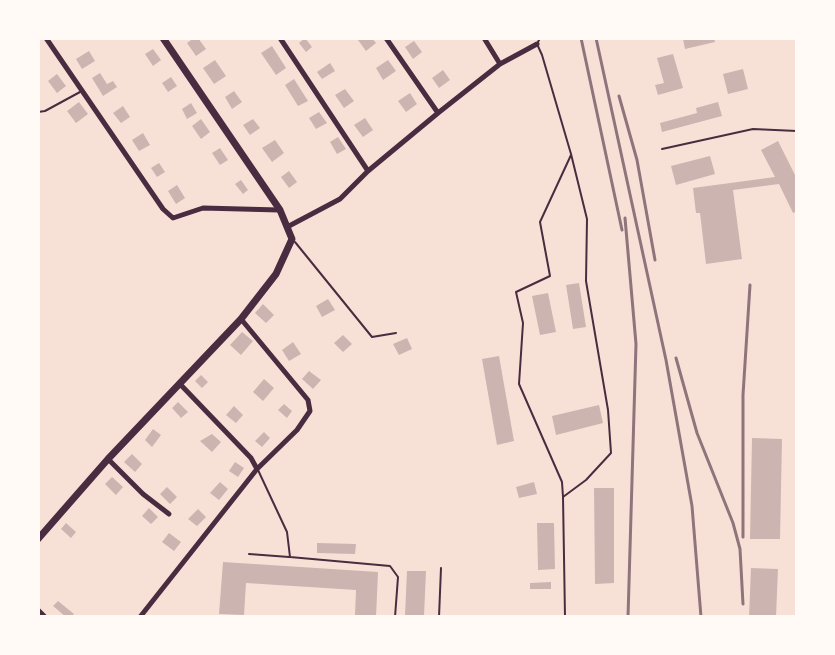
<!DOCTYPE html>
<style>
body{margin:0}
#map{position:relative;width:835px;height:655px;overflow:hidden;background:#f7e1d7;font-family:"DejaVu Sans",sans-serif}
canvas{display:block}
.frame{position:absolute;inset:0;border:40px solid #fffaf5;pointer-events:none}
</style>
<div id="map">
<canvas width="835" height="655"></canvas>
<div class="frame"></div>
</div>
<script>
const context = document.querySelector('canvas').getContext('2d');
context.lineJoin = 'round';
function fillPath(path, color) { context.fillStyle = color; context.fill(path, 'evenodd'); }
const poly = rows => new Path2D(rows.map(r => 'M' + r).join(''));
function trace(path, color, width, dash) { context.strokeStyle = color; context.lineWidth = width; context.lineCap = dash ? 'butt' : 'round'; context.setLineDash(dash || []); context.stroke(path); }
const building = poly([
 [194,38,198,38,206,49,196,56,187,43],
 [305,38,312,47,306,52,299,43],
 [362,38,372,38,376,43,366,51,358,40],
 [714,38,715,42,685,49,683,39],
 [414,41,422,52,413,59,405,47],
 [272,46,286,68,276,75,261,53],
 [153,49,161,60,153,66,145,54],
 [89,51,95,61,82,69,76,59],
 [673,54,683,88,658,95,655,85,664,83,657,58],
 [215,60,226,76,214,84,203,68],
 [388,60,396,71,383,80,376,68],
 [330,63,335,71,322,79,317,72],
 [743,69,748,89,728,94,723,74],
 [443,70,450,80,439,88,432,78],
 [100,73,107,84,113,81,117,87,103,96,92,78],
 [57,74,66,86,57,93,48,81],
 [171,77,177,86,168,92,162,83],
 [294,79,308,101,298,106,285,85],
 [345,89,354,101,344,108,335,95],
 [234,91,242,102,232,109,225,97],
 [410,93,417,104,406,112,398,101],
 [79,102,88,114,76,123,67,111],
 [718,102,722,116,662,132,660,123,697,113,696,108],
 [191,103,197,113,187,119,182,109],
 [123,106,130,117,121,123,113,113],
 [319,112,327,123,316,129,309,118],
 [365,118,373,130,363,137,354,125],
 [201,119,210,132,201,139,192,126],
 [253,119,260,128,250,135,243,125],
 [143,133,150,145,139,151,132,140],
 [338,137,346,149,337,154,330,142],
 [275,140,284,153,272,162,262,148],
 [778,141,797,179,797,211,793,213,779,184,733,190,742,259,706,264,700,213,696,213,693,188,775,177,761,150],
 [220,148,228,160,220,165,212,153],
 [710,156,715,174,676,185,671,166],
 [159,163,165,172,157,177,151,168],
 [289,171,297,182,289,188,281,177],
 [241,180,248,190,243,194,235,184],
 [177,185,185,198,176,204,168,191],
 [579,283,586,327,573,329,566,285],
 [548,293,556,332,540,335,532,296],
 [328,299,335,310,322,317,316,306],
 [263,304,274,315,266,323,255,313],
 [242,332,253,341,241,355,230,345],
 [343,335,352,344,343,352,334,343],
 [407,338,412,349,399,355,393,344],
 [293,342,301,354,289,361,282,350],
 [499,356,514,441,497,445,482,359],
 [309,371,321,380,313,389,302,379],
 [201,375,208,382,202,388,195,381],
 [264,379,274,388,263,401,253,392],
 [178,402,188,412,181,418,172,408],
 [284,404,292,411,287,418,278,410],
 [599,405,603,423,556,435,552,416],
 [234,406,243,415,236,423,226,415],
 [153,429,161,435,152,447,145,440],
 [264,432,270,438,262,447,255,441],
 [212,434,221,442,212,452,200,441],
 [752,438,782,439,780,539,750,539],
 [132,454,142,464,135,472,124,462],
 [235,462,244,468,238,477,229,471],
 [112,477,123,487,116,495,105,484],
 [220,482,228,489,219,500,210,493],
 [534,482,537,494,519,498,516,487],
 [167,487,177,497,170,504,160,494],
 [594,488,614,488,614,583,595,584],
 [149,508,158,517,151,524,142,516],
 [198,509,206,517,197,526,188,519],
 [66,523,76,532,71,538,61,529],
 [537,523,554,523,555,569,538,570],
 [169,533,181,542,174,551,162,542],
 [317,543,356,544,355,554,317,553],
 [223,562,378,572,376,617,355,615,356,590,246,583,244,615,219,614],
 [751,568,778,569,776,617,749,617],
 [407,571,426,571,424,616,405,615],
 [551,582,551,589,530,589,530,583],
 [58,601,74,614,71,617,66,617,53,606]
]);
const service = poly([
 [540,38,537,44,542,55,571,154,587,219,586,281,608,410,611,453,586,480,563,497,565,617],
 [38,112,45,111,80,92],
 [662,149,753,129,797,131],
 [295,242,372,337,396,333],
 [258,470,287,532,290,557,390,566,398,577,395,617],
 [563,497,562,482,519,384,523,323,516,292,550,276,540,222,571,155],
 [249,554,289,557],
 [439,617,441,568]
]);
const minor = poly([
 [46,38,163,209,173,218,203,208,279,210],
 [280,38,368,171],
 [386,38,438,113],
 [484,38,500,64],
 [289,226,340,199,368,171,438,113,500,64,537,44],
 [179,383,251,458,257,469],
 [108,459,143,494,169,514],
 [38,610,45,617],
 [140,617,257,469,297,430,310,411,308,400,241,319]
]);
const primary = poly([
 [38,539,108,459,241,319,276,274,292,239,280,210,163,38]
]);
const rail = poly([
 [581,38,622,230],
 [596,38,666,360,692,506,701,617],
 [619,96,637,160,655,260],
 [625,218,636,344,628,617],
 [676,358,697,433,733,523,740,549,743,604],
 [743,537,743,395,750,285]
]);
fillPath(building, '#ccb4b1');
trace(service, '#4a2c40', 2);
trace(minor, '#4a2c40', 5);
trace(primary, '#4a2c40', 7);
trace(rail, '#8f747c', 3);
</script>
